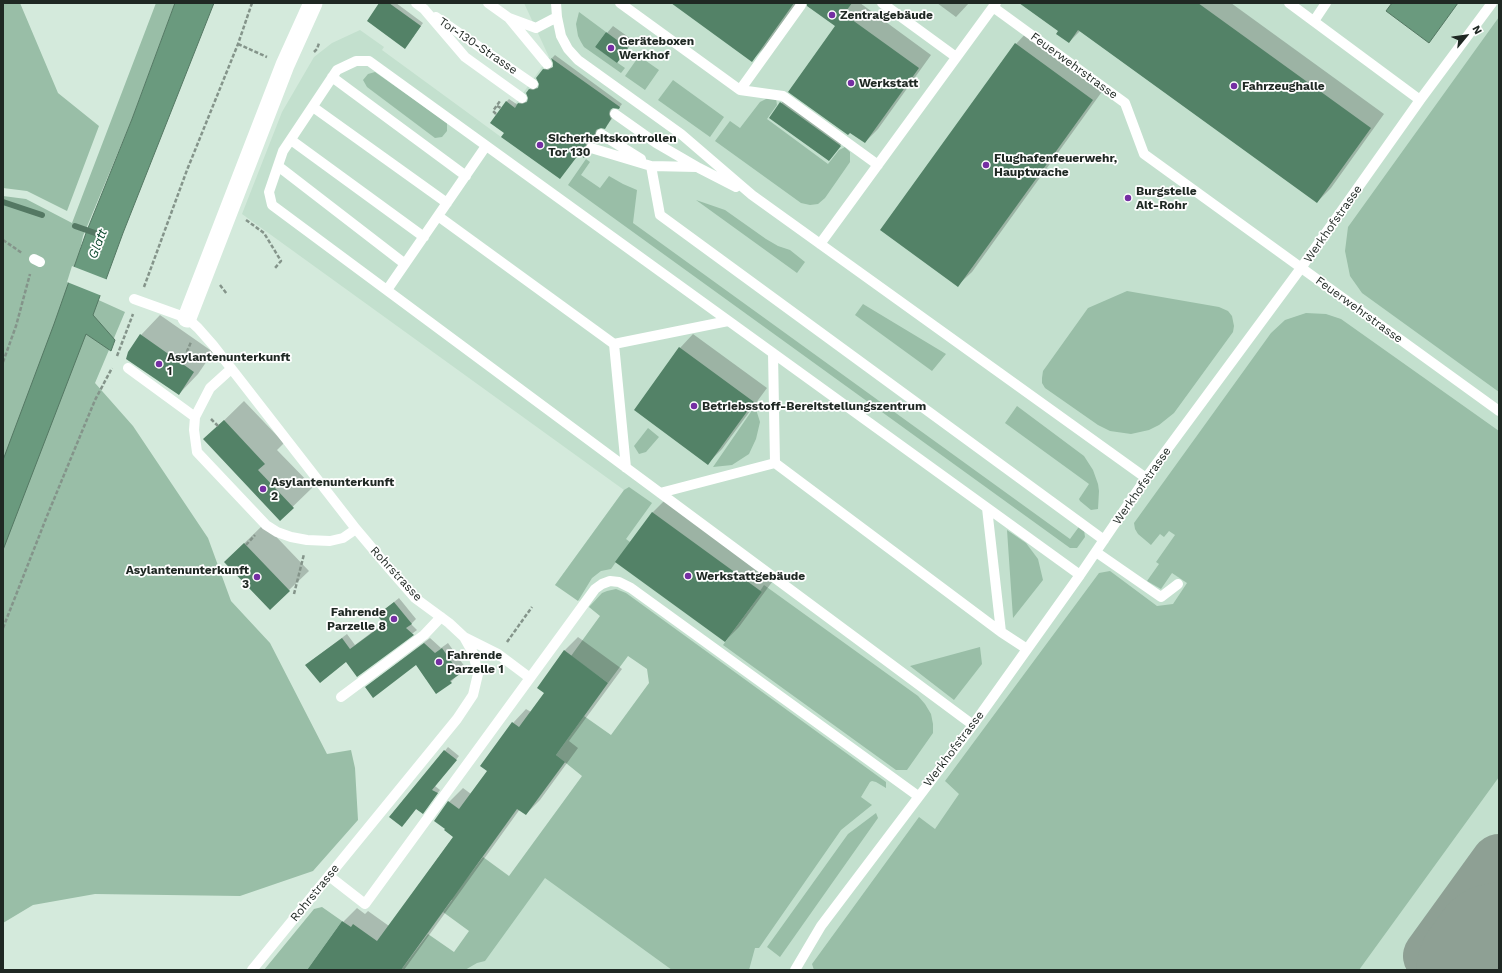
<!DOCTYPE html>
<meta charset="utf-8">
<style>
body{margin:0}
#map{position:relative;width:1502px;height:973px;overflow:hidden;background:#d4eadc;font-family:"Work Sans",sans-serif}
canvas{display:block}
.frame{position:absolute;inset:0;border:4px solid #1f2823;pointer-events:none}
.north{position:absolute;left:1446px;top:16px;width:40px;height:40px;-webkit-text-stroke:3px #fff;paint-order:stroke;rotate:61deg;font-size:11px;font-weight:700;line-height:16px;text-align:center;color:#1f2823}
.north::after{content:'';display:block;margin:auto;width:14px;height:18px;background:#1f2823;clip-path:polygon(50% 0,100% 100%,50% 72%,0 100%)}
</style>
<div id="map">
<canvas width="1502" height="973"></canvas>
<div class="frame"></div>
<div class="north">N</div>
</div>
<script>
const context = document.querySelector('canvas').getContext('2d');
context.lineJoin = 'round';
function fillPath(path, color) { context.fillStyle = color; context.fill(path, 'evenodd'); }
const poly = rows => new Path2D(rows.map(r => 'M' + r).join(''));
function trace(path, color, width, dash) { context.strokeStyle = color; context.lineWidth = width; context.lineCap = dash ? 'butt' : 'round'; context.setLineDash(dash || []); context.stroke(path); }
function drawText(font, color, halo, rows, align = 'center') {
  context.font = font + ' "Work Sans",sans-serif'; context.lineWidth = 3.5; context.setLineDash([]); context.textBaseline = 'middle'; context.strokeStyle = halo; context.fillStyle = color; for (const [text, x, y, turn = 0] of rows) {
    context.save(); context.translate(x, y); context.rotate((+turn || 0) * Math.PI / 180); context.textAlign = isNaN(turn) ? turn : align; if (halo) context.strokeText(text, 0, 0); context.fillText(text, 0, 0); context.restore();
  }
}
const built = poly([
 [524,3,1499,3,1499,970,459,970,675,671,589,607,555,585,624,490,242,214,282,112,314,57,332,43,360,30,384,47,382,50,501,137,514,119,513,107,549,57]
]);
const green = poly([
 [3,3,20,3,58,93,99,126,67,211,27,191,3,188],
 [156,3,175,3,132,119,83,236,72,288,125,312,95,383,133,426,208,538,231,601,270,643,327,754,351,750,355,768,358,820,313,871,240,896,95,894,33,905,3,923,3,196,26,199,72,223],
 [579,12,606,32,595,47,625,68,621,73,584,47,581,42,578,36,576,24],
 [1499,17,1499,392,1362,293,1350,276,1345,251,1348,227],
 [639,56,659,70,645,90,625,76],
 [375,72,447,123,447,131,442,137,435,138,367,87,363,80,368,74],
 [673,80,724,117,710,137,658,100],
 [768,98,776,98,777,105,767,119,828,164,839,150,845,147,850,152,850,162,825,198,818,204,810,205,801,203,715,141,730,121,740,128,760,102],
 [586,159,590,162,581,175,600,188,609,176,623,184,637,190,633,223,1070,539,1081,524,1084,530,1085,537,1077,548,1070,548,568,185],
 [696,200,725,210,766,239,778,246,790,250,805,262,797,273],
 [1127,291,1219,307,1228,311,1232,316,1234,326,1233,332,1174,413,1159,425,1149,430,1131,434,1110,431,1098,425,1045,388,1042,383,1042,378,1043,371,1088,308],
 [863,304,946,354,932,371,855,315],
 [1306,313,1326,314,1341,319,1499,431,1499,777,1359,970,814,970,812,964,919,817,935,829,959,794,945,781,1099,573,1110,571,1157,606,1173,604,1187,583,1172,573,1161,589,1147,581,1159,564,1156,562,1175,535,1169,531,1164,537,1160,534,1151,545,1138,534,1135,529,1134,523,1271,333,1285,320],
 [755,406,760,422,756,439,749,454,732,465,713,467],
 [1017,406,1084,456,1093,470,1098,484,1099,491,1098,509,1091,510,1080,501,1079,499,1089,484,1005,423],
 [648,428,659,437,646,452,639,454,634,446],
 [629,487,652,503,626,539,630,542,611,569,601,571,592,578,578,601,555,585,624,490],
 [1007,530,1026,543,1038,559,1043,580,1013,618],
 [764,585,918,696,925,704,931,714,933,724,933,733,907,770,896,770,723,645,762,592,760,591],
 [616,589,626,593,886,782,886,788,876,782,872,781,870,782,861,797,872,805,841,830,759,948,755,948,749,970,672,970,545,878,485,961,477,963,465,970,401,970,428,934,454,952,469,931,443,912,452,900,440,892,453,874,464,882,483,857,509,876,582,776,556,755,584,716,611,735,649,683,647,669,628,656,608,683,571,656,600,616,589,607,602,593,607,591],
 [980,647,982,664,954,700,910,666],
 [876,813,878,818,780,957,767,947,848,834],
 [322,907,342,921,307,970,264,970,314,909]
]);
const water = poly([
 [175,3,214,3,123,233,93,315,115,340,111,351,86,334,3,550,3,460,54,324,86,233,132,119,175,3],
 [1392,3,1458,3,1429,43,1386,11,1392,3]
]);
const pier = poly([
 [72,266,108,280,102,296,67,282]
]);
const shadow = poly([
 [381,3,396,3,423,23,408,44],
 [673,3,797,3,765,47,752,60],
 [807,3,860,3,931,55,878,129,865,142,836,26],
 [937,3,969,3,956,17],
 [1037,3,1231,3,1384,114,1331,188,1317,202,1080,31,1069,42],
 [613,26,634,41,617,62,607,33],
 [1029,30,1106,86,972,272,958,285,1016,44],
 [555,55,622,104,619,108,612,107,611,110,614,116,608,124,598,128,597,130,600,135,594,141,589,141,587,145,590,149,587,153,579,153,560,178,505,133,506,102,509,99,518,105,522,101,526,102,529,100,529,90,533,86,537,88,540,86,544,70,547,66,552,68,554,66,554,62,552,58],
 [784,100,843,142,829,160,770,117],
 [160,315,213,352,198,374,179,394,141,335],
 [693,334,767,388,722,449,708,463,680,348],
 [244,401,284,443,277,450,313,487,280,519,205,439],
 [666,499,775,578,739,627,725,641,652,513],
 [264,524,309,571,289,590,225,562],
 [399,598,416,619,411,624,417,630,357,675,346,661,311,661,347,634,355,645,384,623,378,615],
 [578,637,622,669,569,741,578,748,540,800,526,814,520,809,404,970,308,970,343,922,357,908,365,914,368,911,389,926,454,836,449,802,463,788,471,794,489,771,513,723,526,709,531,712,545,693,564,651],
 [430,638,441,648,448,643,465,667,451,682,436,693,416,664,366,687],
 [448,747,459,756,435,786,440,790,426,809,417,808,405,823,391,817]
]);
const stream = poly([
 [3,202,42,215],
 [75,226,95,233]
]);
const taxiway = poly([
 [1431,956,1499,862],
 [1489,966,1494,970]
]);
const runway = poly([
 [1486,970,1499,952]
]);
const building = poly([
 [379,3,389,3,421,26,405,49,367,21],
 [671,3,794,3,752,62],
 [807,3,852,3,844,14,919,68,865,143,850,133,848,135,788,92,835,26,807,6],
 [1019,3,1198,3,1371,128,1317,203,1078,30,1069,43,1056,34,1058,31],
 [606,32,628,48,617,63,595,47],
 [1015,43,1093,100,958,287,880,230],
 [551,58,620,107,619,109,613,108,610,110,609,114,611,119,605,129,601,128,596,130,595,134,597,139,595,142,590,142,586,144,585,149,587,153,584,158,579,154,560,179,501,137,504,133,490,123,506,101,515,108,518,103,522,104,527,102,528,98,526,93,529,89,533,90,538,88,539,84,536,78,543,69,548,70,553,67,553,63],
 [780,102,841,146,829,161,769,118],
 [140,334,194,372,179,395,126,359,128,352],
 [679,347,754,402,708,465,634,410],
 [224,420,265,464,258,470,294,508,280,521,203,439],
 [652,512,762,592,725,642,615,562],
 [244,543,290,591,270,610,224,562],
 [394,602,412,624,406,628,414,635,357,677,346,662,320,683,305,665,342,638,350,649,384,624,377,615],
 [424,643,435,653,442,648,460,674,450,681,452,683,436,694,416,665,373,698,365,687],
 [564,650,608,683,556,755,565,762,526,815,517,809,401,970,307,970,342,921,351,927,353,924,377,941,453,837,444,830,445,829,434,821,448,801,459,809,487,771,480,766,512,722,519,727,544,693,537,688],
 [444,750,457,760,432,790,438,793,423,814,416,809,402,827,389,817]
]);
const path = poly([
 [238,44,267,57],
 [314,52,317,49,319,43],
 [497,106,501,108],
 [496,114,493,111,500,101],
 [246,220,264,233,281,261,275,268],
 [3,240,22,253],
 [220,285,227,294],
 [144,287,187,170,238,44,252,3],
 [117,356,133,314],
 [3,362,16,326,30,274],
 [182,363,191,342],
 [211,419,218,426],
 [246,545,255,535],
 [294,594,304,554],
 [3,628,47,516,95,400,112,368],
 [507,642,532,607]
]);
const service = poly([
 [416,3,424,9,465,57,522,98],
 [488,3,509,18,547,64],
 [556,3,557,17,561,36,568,49,578,60,681,134,752,195,1146,478],
 [620,3,740,90,783,96,878,165],
 [882,3,956,57],
 [1289,3,1420,100],
 [993,7,1125,103,1144,154,1499,411],
 [436,17,533,84],
 [509,18,536,28,557,17],
 [1314,21,1326,3],
 [332,77,466,176],
 [740,90,801,5],
 [313,107,447,203],
 [615,114,656,143,699,168,736,187],
 [601,134,641,159],
 [291,140,424,237],
 [591,148,651,166,697,167],
 [278,166,405,264],
 [651,166,660,215,1104,540],
 [438,216,614,344,626,468],
 [820,244,996,3],
 [34,259,40,262],
 [387,290,486,146],
 [134,299,187,318,198,328,213,345,356,529,388,567,415,598,449,623,464,637,473,653,478,674,473,695,457,719,252,970],
 [614,344,728,321],
 [128,368,195,417],
 [231,369,210,388,195,417,194,430,197,452,266,525,277,532,291,537,307,540,330,541,343,538,356,529],
 [775,463,1001,632,1027,649],
 [660,493,775,463,773,353],
 [987,508,1001,632],
 [1096,552,1161,597,1178,584],
 [464,637,498,654,530,678,595,589,602,584,610,581,619,582,631,588,918,796],
 [341,697,424,635,441,617],
 [973,725,272,205,269,192,283,151,337,70,356,61,369,61,1080,575],
 [329,876,365,904,530,678],
 [795,970,821,926,973,725,1080,575,1146,478,1301,268,1420,100,1492,3]
]);
const minor = poly([
 [187,318,285,65,313,3]
]);
const markers = [
 [832,15,4,"#752fa3"],
 [611,48,4,"#752fa3"],
 [851,83,4,"#752fa3"],
 [1234,86,4,"#752fa3"],
 [540,145,4,"#752fa3"],
 [986,165,4,"#752fa3"],
 [1128,198,4,"#752fa3"],
 [159,364,4,"#752fa3"],
 [694,406,4,"#752fa3"],
 [263,489,4,"#752fa3"],
 [688,576,4,"#752fa3"],
 [257,577,4,"#752fa3"],
 [394,619,4,"#752fa3"],
 [439,662,4,"#752fa3"]
];
const poiNames = [
 ["Zentralgebäude",840,15],
 ["Geräteboxen",619,41],
 ["Werkhof",619,55],
 ["Werkstatt",859,83],
 ["Fahrzeughalle",1242,86],
 ["Sicherheitskontrollen",548,138],
 ["Tor 130",548,152],
 ["Flughafenfeuerwehr,",994,158],
 ["Hauptwache",994,172],
 ["Burgstelle",1136,191],
 ["Alt-Rohr",1136,205],
 ["Asylantenunterkunft",167,357],
 ["1",167,371],
 ["Betriebsstoff-Bereitstellungszentrum",702,406],
 ["Asylantenunterkunft",271,482],
 ["2",271,496],
 ["Asylantenunterkunft",249,570,"right"],
 ["3",249,584,"right"],
 ["Werkstattgebäude",696,576],
 ["Fahrende",386,612,"right"],
 ["Parzelle 8",386,626,"right"],
 ["Fahrende",447,655],
 ["Parzelle 1",447,669]
];
const streetNames = [
 ["Tor-130-Strasse",478,46,34],
 ["Feuerwehrstrasse",1074,66,36],
 ["Werkhofstrasse",1333,224,-55],
 ["Feuerwehrstrasse",1359,310,36],
 ["Werkhofstrasse",1142,486,-55],
 ["Rohrstrasse",396,574,47],
 ["Werkhofstrasse",954,749,-53],
 ["Rohrstrasse",315,893,-51]
];
const waterNames = [
 ["Glatt",98,244,-69]
];
fillPath(built, '#c3e0ce');
fillPath(green, '#99bea7');
fillPath(water, '#6a9a7e');
trace(water, '#547863', 1);
fillPath(pier, '#d4eadc');
fillPath(shadow, '#0003');
trace(stream, '#547863', 6);
trace(taxiway, '#8ea094', 56);
trace(runway, '#8ea094', 139);
fillPath(building, '#538267');
trace(path, '#84948a', 2.5, [4, 2]);
trace(service, '#fff', 10);
trace(minor, '#fff', 19);
for (const [x, y, r, color] of markers) { const dot = new Path2D(); dot.arc(x, y, r, 0, 2 * Math.PI); context.fillStyle = color; context.fill(dot); trace(dot, '#fff', 1.5); }
drawText('bold 12px', '#1f2823', '#fff', poiNames, 'left');
drawText('12px', '#1f2823', '#fff', streetNames);
drawText('italic 13px', '#0e4b2f', '#fff', waterNames);
</script>
